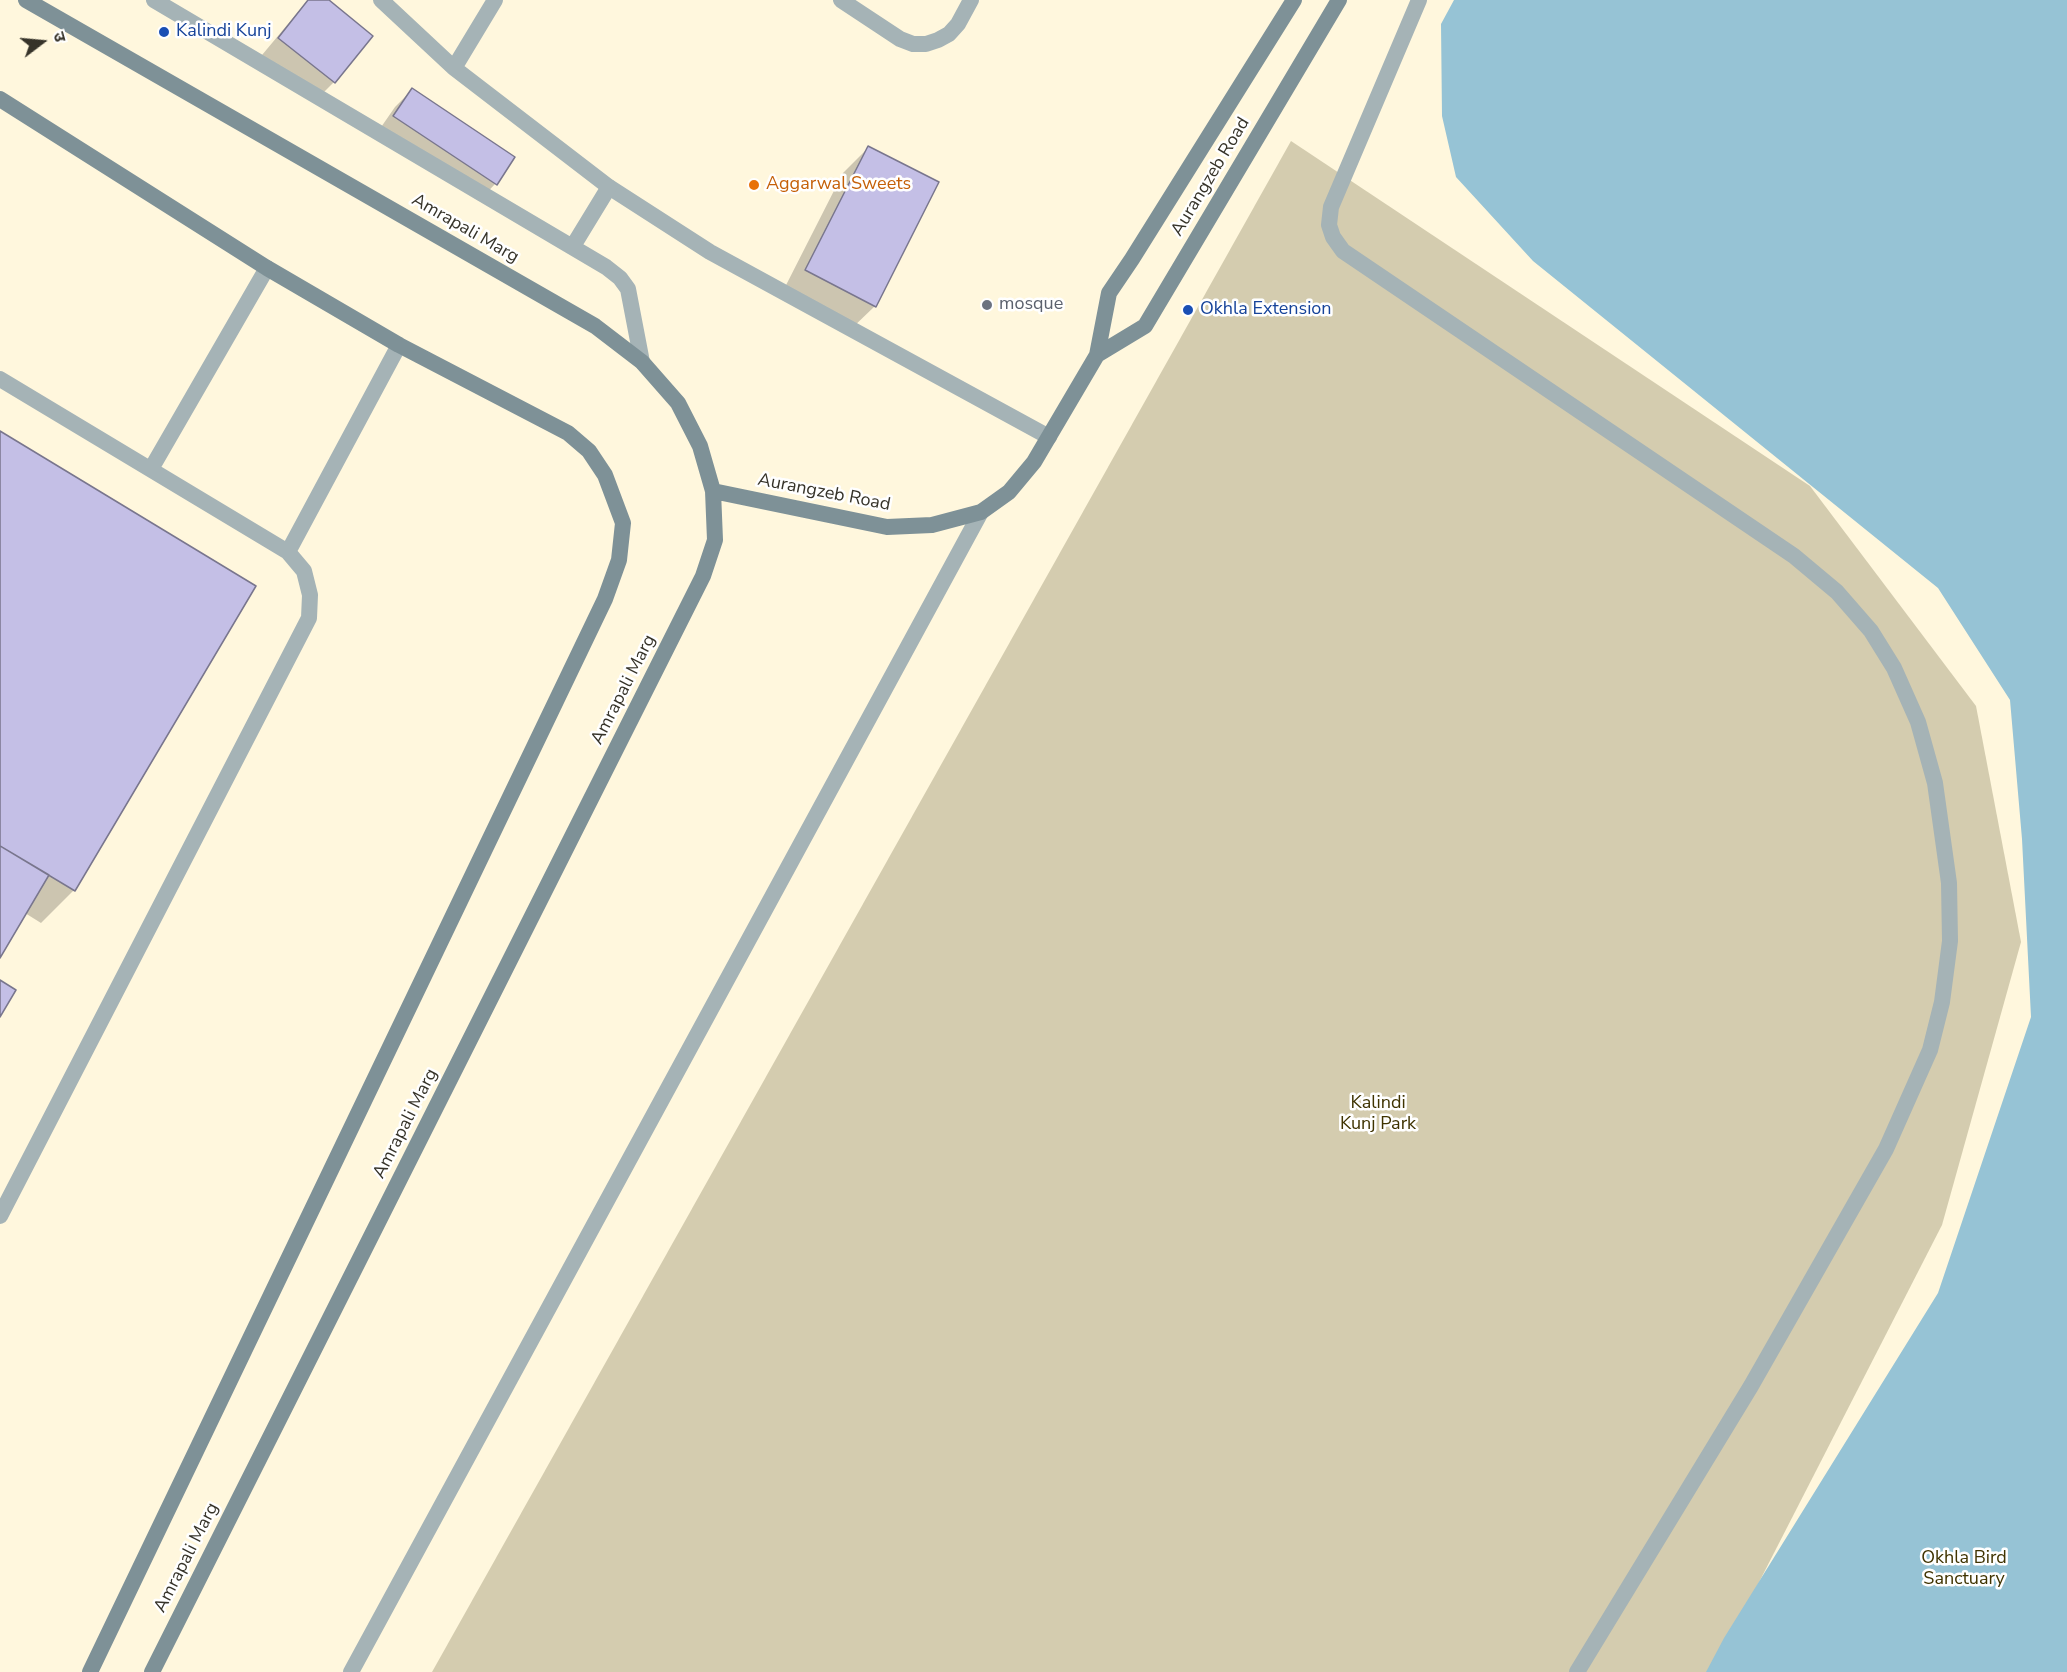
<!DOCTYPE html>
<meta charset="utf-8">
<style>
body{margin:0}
#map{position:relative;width:2067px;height:1672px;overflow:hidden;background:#fff7dd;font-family:"Nunito Sans","Noto Sans Devanagari",sans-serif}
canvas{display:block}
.north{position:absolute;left:12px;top:12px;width:60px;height:60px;-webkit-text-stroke:4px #fff;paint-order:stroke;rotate:74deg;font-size:16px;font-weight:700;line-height:24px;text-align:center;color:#363329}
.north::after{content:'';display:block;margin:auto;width:21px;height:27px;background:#363329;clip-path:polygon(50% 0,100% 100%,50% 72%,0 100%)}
</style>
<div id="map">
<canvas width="2067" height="1672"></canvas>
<div class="north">उ</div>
</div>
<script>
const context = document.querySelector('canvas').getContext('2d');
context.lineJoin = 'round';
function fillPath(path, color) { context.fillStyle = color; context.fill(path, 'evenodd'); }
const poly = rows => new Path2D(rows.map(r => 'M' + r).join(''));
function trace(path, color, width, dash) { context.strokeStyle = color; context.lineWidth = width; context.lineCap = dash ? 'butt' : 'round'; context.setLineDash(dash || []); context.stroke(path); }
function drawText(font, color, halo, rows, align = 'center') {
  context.font = font + ' "Nunito Sans",sans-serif'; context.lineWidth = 5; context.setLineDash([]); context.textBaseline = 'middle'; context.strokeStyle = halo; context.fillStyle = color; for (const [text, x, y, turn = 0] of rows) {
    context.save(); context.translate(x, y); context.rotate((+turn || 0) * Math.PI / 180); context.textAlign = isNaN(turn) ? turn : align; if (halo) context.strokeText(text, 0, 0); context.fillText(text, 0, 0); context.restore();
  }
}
const green = poly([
 [1291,141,1810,486,1976,706,2021,942,1942,1225,1713,1672,432,1672]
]);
const water = poly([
 [1454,0,2067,0,2067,1672,1706,1672,1724,1638,1938,1293,2031,1017,2022,839,2010,700,1938,588,1533,261,1456,177,1442,116,1441,24]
]);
const shadow = poly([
 [308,0,327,0,334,82,317,99,262,55],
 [412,90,513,157,495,184,479,201,377,133,395,107],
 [868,148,875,306,849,331,781,295,843,173],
 [0,433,74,890,41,923,25,913,0,955]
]);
const building = poly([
 [308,0,329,0,373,36,335,83,278,38,308,0],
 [412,88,515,157,497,185,393,116,412,88],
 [868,146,939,182,876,307,805,270,868,146],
 [0,431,256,586,75,891,0,846,0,431],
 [0,846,49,875,0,958,0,846],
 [0,980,16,990,0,1017,0,980]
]);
const service = poly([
 [1419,0,1331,207,1329,225,1333,237,1343,251,1794,556,1837,592,1871,631,1894,668,1918,722,1935,783,1949,883,1950,941,1942,1002,1930,1050,1886,1149,1751,1386,1577,1672],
 [0,379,288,552,304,571,310,595,309,618,0,1216],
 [151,469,267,268],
 [288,552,399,345],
 [351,1672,981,512]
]);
const minor = poly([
 [381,0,454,68,609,187,710,252,1049,437],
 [841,0,900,39,913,44,926,44,938,40,949,34,958,24,971,0],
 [454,68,495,0]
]);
const tertiary = poly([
 [154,0,606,267,620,278,628,289,642,362],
 [573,246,609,187]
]);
const secondary = poly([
 [26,0,595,326,642,362,678,403,700,446,713,491,715,540,703,576,152,1672],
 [0,99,267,268,399,345,568,433,589,451,605,475,623,523,619,560,605,599,90,1672],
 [1097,355,1145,326,1339,0],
 [713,491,887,527,932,525,981,512,1009,492,1034,462,1097,355,1109,293,1132,259,1294,0]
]);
const markers = [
 [164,32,6,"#1a4fb4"],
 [754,185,6,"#e8710a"],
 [987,305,6,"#6b7280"],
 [1188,310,6,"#1a4fb4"]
];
const transitNames = [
 ["Kalindi Kunj",176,32],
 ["Okhla Extension",1200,310]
];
const streetNames = [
 ["Aurangzeb Road",1211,177,-59],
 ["Amrapali Marg",465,229,30],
 ["Aurangzeb Road",824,493,11],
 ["Amrapali Marg",624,690,-63],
 ["Amrapali Marg",406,1124,-63],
 ["Amrapali Marg",187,1558,-63]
];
const foodNames = [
 ["Aggarwal Sweets",766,185]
];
const worshipNames = [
 ["mosque",999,305]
];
const parkNames = [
 ["Kalindi",1378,1104],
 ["Kunj Park",1378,1125],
 ["Okhla Bird",1964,1559],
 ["Sanctuary",1964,1580]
];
fillPath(green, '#d4ccaf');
fillPath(water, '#96c3d5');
fillPath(shadow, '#0003');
fillPath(building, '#c4bfe6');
trace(building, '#79768d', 1.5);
trace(service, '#a5b3b6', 16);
trace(minor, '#a5b3b6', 16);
trace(tertiary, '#a5b3b6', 16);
trace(secondary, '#7e9197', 16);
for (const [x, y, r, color] of markers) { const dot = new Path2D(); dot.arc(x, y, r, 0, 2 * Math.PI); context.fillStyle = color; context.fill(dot); trace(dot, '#fff', 2); }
drawText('18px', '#164399', '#fff', transitNames, 'left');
drawText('18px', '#363329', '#fff', streetNames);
drawText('18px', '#c56008', '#fff', foodNames, 'left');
drawText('18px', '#5b616d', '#fff', worshipNames, 'left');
drawText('18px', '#3f3300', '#fff', parkNames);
</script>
